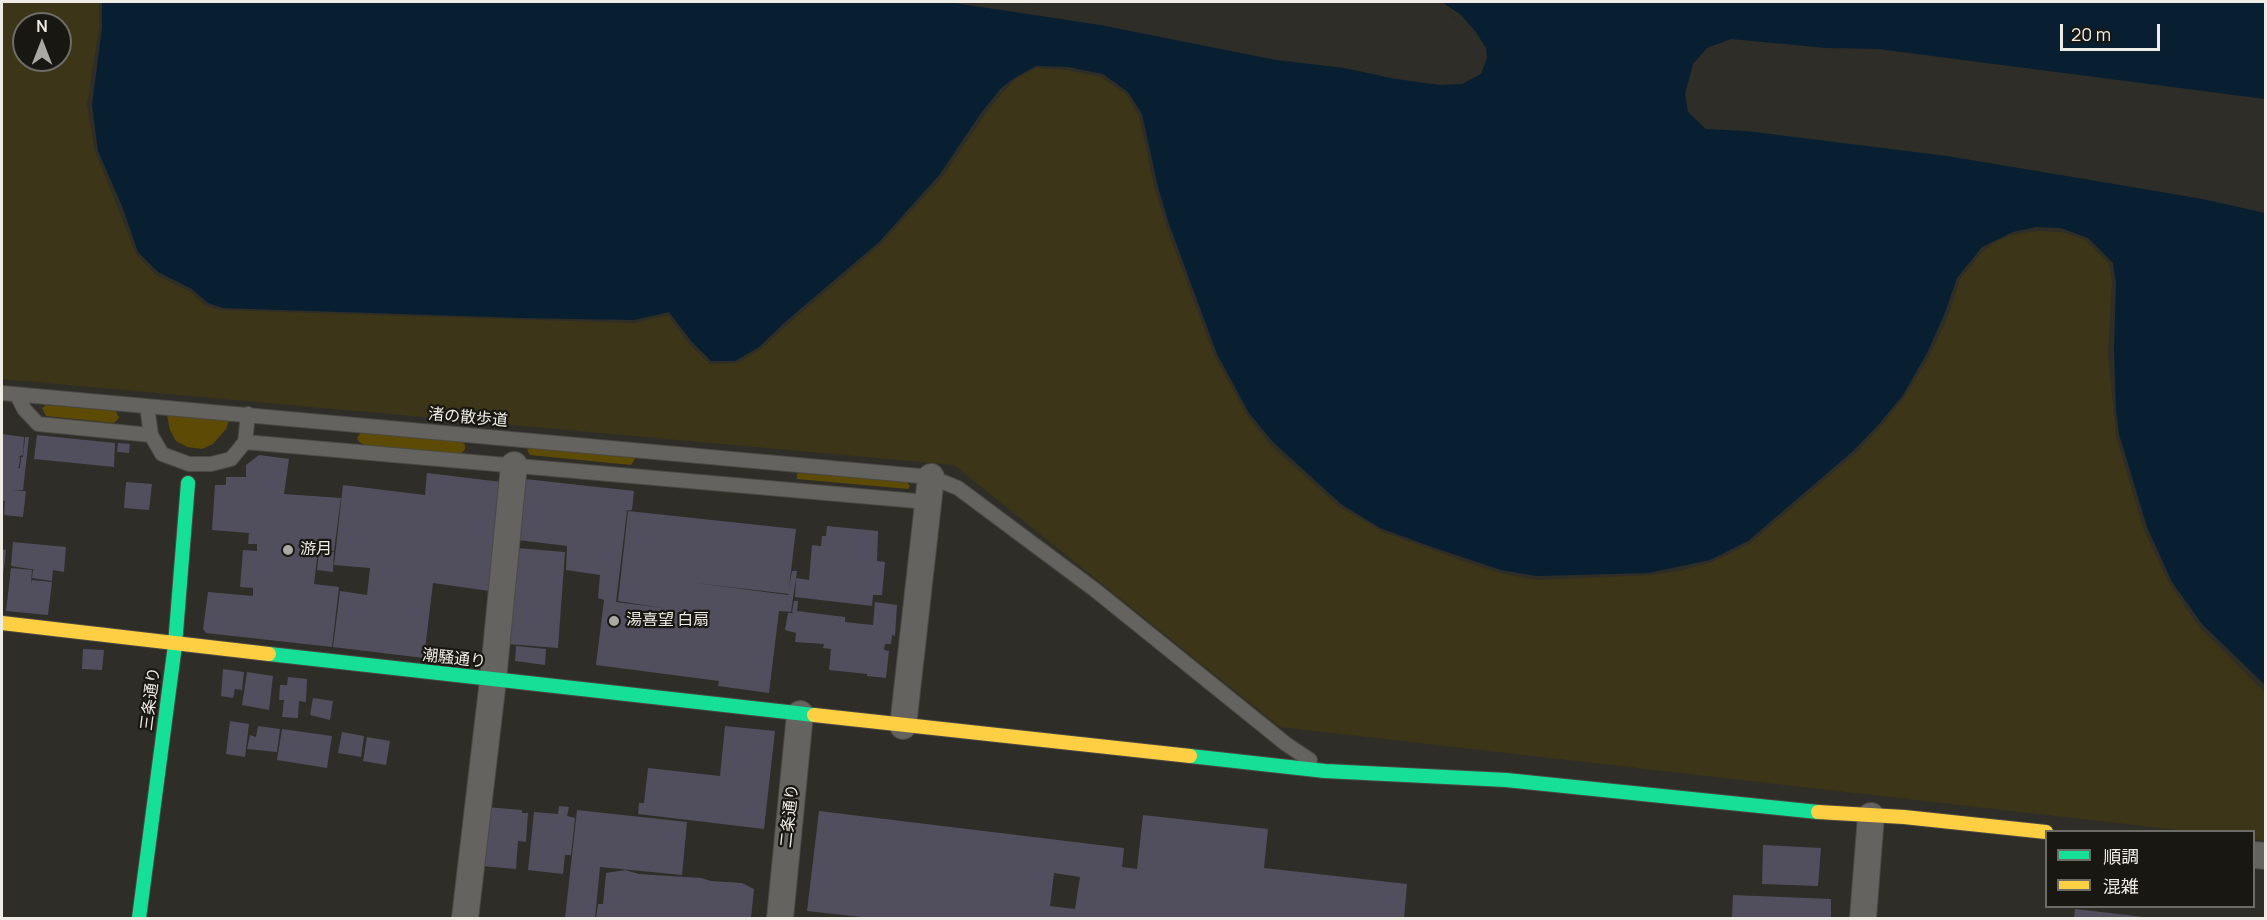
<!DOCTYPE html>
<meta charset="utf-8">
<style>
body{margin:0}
#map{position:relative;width:2267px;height:920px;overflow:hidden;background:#2e2d28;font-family:Manrope,"Noto Sans JP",sans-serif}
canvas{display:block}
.frame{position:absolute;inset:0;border:3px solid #eeece5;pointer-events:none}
.legend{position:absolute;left:2045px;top:830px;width:210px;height:78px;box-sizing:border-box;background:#181712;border:2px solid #6e6c66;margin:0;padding:8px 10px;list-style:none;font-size:18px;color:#eeece5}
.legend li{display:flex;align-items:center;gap:12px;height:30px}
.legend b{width:30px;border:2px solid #6e6c66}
.north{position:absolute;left:12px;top:12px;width:60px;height:60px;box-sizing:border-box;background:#181712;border:2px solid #6e6c66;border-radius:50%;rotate:0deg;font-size:16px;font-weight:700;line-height:24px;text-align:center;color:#eeece5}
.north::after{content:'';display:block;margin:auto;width:21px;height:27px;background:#aba9a3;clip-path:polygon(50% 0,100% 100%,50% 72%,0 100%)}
.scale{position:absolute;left:2060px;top:24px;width:100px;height:27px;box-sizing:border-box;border:3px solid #eeece5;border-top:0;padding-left:8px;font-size:18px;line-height:21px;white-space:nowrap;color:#eeece5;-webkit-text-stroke:4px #181712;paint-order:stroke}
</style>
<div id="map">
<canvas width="2267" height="920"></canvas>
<div class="frame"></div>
<ul class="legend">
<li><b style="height:8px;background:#16e098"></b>順調</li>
<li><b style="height:8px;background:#ffcf43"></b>混雑</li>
</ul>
<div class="north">N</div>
<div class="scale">20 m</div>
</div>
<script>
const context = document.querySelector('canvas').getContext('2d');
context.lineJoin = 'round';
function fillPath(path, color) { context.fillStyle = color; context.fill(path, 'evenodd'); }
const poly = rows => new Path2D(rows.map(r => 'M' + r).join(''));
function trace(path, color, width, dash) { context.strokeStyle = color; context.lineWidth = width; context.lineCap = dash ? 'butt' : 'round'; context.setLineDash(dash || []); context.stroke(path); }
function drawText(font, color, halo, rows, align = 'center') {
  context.font = font + ' Manrope,"Noto Sans JP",sans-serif'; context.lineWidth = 4.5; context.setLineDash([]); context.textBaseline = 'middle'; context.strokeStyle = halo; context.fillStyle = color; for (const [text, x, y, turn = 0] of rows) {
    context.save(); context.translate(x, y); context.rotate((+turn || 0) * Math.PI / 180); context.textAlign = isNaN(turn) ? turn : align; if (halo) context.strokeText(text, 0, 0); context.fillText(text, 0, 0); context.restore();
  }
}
const green = poly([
 [46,405,116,411,119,418,114,423,46,416,42,408],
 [167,415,229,421,226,429,213,444,202,449,187,447,176,441,170,430],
 [361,433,462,442,465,445,465,449,460,455,366,446,359,442,357,438],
 [532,447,633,456,635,459,631,465,530,455,527,450],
 [799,473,907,482,910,486,908,489,797,479,797,474]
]);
const sand = poly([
 [2,2,99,2,99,28,87,105,95,151,136,254,156,275,191,292,206,306,222,310,635,323,668,315,689,344,710,364,737,363,761,349,788,324,881,244,943,176,986,113,1003,92,1016,79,1036,68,1067,70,1101,77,1126,94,1139,116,1154,186,1166,226,1214,355,1247,415,1271,446,1340,507,1381,531,1466,562,1500,573,1537,580,1650,575,1680,571,1712,562,1749,544,1856,453,1883,424,1905,396,1929,357,1948,317,1960,279,1983,251,1997,241,2012,235,2038,231,2061,232,2084,239,2109,263,2112,283,2108,354,2116,436,2143,528,2169,583,2199,627,2265,693,2265,841,2254,839,2254,832,2186,831,1280,727,954,465,2,379],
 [24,24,60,24,60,60,24,60]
]);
const water = poly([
 [102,2,973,2,1102,21,1238,49,1440,82,1462,80,1479,72,1485,58,1473,33,1437,2,2265,2,2265,102,1878,51,1826,51,1732,43,1709,50,1695,65,1687,94,1690,111,1706,126,1946,154,2265,210,2265,685,2202,624,2172,582,2147,527,2119,434,2116,411,2114,352,2116,283,2113,263,2088,238,2061,228,2036,227,2013,232,1982,247,1957,278,1944,315,1927,353,1903,395,1880,423,1853,451,1748,541,1710,560,1648,573,1536,576,1501,570,1432,547,1380,528,1341,504,1273,442,1249,413,1217,354,1169,224,1158,187,1142,114,1128,92,1103,74,1068,67,1036,66,1016,77,1002,87,981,113,940,174,879,242,784,323,759,347,735,361,711,361,692,342,669,312,634,320,522,318,223,308,208,303,192,289,158,272,138,252,122,206,98,151,92,105,102,28]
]);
const pier = poly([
 [948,2,993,2,1102,18,1276,53,1345,60,1395,73,1440,79,1461,78,1477,69,1482,57,1480,51,1457,19,1434,2,1442,2,1461,15,1475,31,1486,48,1487,58,1481,74,1462,84,1440,85,1396,79,1344,68,1276,60,1100,25],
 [1731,39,1826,48,1878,49,2265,99,2265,105,1877,54,1826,54,1765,46,1732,46,1711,53,1698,66,1690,94,1692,109,1708,123,1746,126,1946,151,2084,172,2266,207,2265,213,2198,198,1947,156,1746,131,1706,129,1688,112,1685,94,1693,64,1707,48]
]);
const building = poly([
 [2,434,24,437,23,455,18,457,20,457,19,467,17,468,20,468,21,457,23,457,25,437,29,437,23,490,13,491,26,491,23,517,4,515,5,501,2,501],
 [37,435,115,443,114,467,34,459],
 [118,443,130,444,129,453,117,452],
 [259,455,289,459,284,494,341,498,334,551,318,550,314,584,339,587,332,647,206,633,203,629,208,592,253,596,253,588,240,587,243,550,257,551,257,544,248,544,249,533,212,530,215,485,226,485,226,477,246,477,246,465],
 [427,473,502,482,489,591,433,583,424,658,333,647,340,591,367,595,370,568,334,565,343,485,425,495],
 [525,479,634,491,632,510,623,511,627,511,616,602,662,608,618,601,628,511,796,529,789,588,792,571,797,571,791,612,779,611,769,693,718,686,719,681,596,665,604,600,598,598,600,575,566,570,567,546,518,540],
 [696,583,789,594,788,595],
 [126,482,152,484,149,510,124,508],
 [827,526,878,531,877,561,885,562,882,595,873,595,872,606,795,597,796,578,809,580,812,545,821,546,822,536,826,536],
 [13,542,66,547,64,572,53,570,52,581,32,578,33,570,36,570,11,566],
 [517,548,565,552,558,648,508,644],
 [2,549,6,550,3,576,2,576],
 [319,551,334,552,333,572,317,570],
 [11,568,32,570,31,584,32,580,52,582,48,615,6,611],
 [794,601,798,601,797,611,845,617,845,622,873,625,875,602,897,605,895,636,892,635,891,644,885,644,884,650,889,651,886,678,867,676,867,674,829,670,831,649,823,648,824,644,795,642,796,633,785,630,788,613,794,613,792,612],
 [516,646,546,649,545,665,515,661],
 [83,649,104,650,102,670,82,669],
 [223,669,244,672,242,690,235,689,233,698,221,696],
 [247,672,273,676,269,710,242,705],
 [288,677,307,679,306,702,299,701,298,718,282,717,284,700,279,700,280,685,287,685],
 [313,698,333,701,330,720,310,715],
 [230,721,249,724,245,757,226,754],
 [258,726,280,729,277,752,247,749,250,735,256,737],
 [725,726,775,731,764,829,638,814,639,803,644,803,648,768,720,776],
 [282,729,332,736,327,768,277,760],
 [342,732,364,736,361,757,338,753],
 [367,737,390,741,386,765,363,761],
 [559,806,569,807,567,816,575,818,571,855,565,855,563,874,528,870,534,812,558,814],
 [486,807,522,810,522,813,528,813,526,842,518,841,516,869,481,866],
 [577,810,687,822,682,875,600,867,595,918,565,918],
 [819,811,1124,848,1122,867,1137,869,1143,815,1268,829,1264,868,1407,884,1404,918,870,918,807,911],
 [1054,873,1080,877,1075,909,1050,906],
 [1763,845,1821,848,1818,886,1762,884],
 [625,870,639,874,701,878,711,881,742,883,754,889,751,918,596,918,598,904,603,904,606,873],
 [1733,895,1831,899,1831,918,1732,918],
 [2075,909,2144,917,2144,918,2074,918]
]);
const lane = poly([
 [2,393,931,477,958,488,1095,590,1286,744,1310,760],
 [17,395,24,409,38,424,151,435],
 [147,406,151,435,162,454,189,464,211,464,231,459,245,442,248,414],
 [245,442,928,502]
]);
const street = poly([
 [903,726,931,477],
 [2254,855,2266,856],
 [465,918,493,680,514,465],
 [780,918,800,714],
 [1863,918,1871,816]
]);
const fast = poly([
 [269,654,814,715],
 [1190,756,1325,771,1506,780,1818,812],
 [139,918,175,645,188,483]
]);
const slow = poly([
 [2,623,269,654],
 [814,715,1190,756],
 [1818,812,1904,817,2046,832]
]);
const markers = [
 [288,550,6,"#aba9a3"],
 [614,621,6,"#aba9a3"]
];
const streetNames = [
 ["渚の散歩道",468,418,5],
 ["潮騒通り",454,659,6],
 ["三条通り",151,699,-83],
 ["二条通り",790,816,-84]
];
const poiNames = [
 ["游月",300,550],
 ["湯喜望 白扇",626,621]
];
fillPath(green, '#5c4a05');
fillPath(sand, '#3c3518');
fillPath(water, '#071f31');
fillPath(pier, '#2e2d28');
fillPath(building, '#514f5d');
trace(lane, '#4a4943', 16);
trace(street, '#4a4943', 28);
trace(fast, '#4a4943', 16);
trace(slow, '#4a4943', 16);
trace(lane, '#65635f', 14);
trace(street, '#65635f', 26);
trace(fast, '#16e098', 14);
trace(slow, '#ffcf43', 14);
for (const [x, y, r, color] of markers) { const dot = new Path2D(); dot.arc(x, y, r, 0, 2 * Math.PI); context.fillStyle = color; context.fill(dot); trace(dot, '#181712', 2); }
drawText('16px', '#eeece5', '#181712', streetNames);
drawText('16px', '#eeece5', '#181712', poiNames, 'left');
</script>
